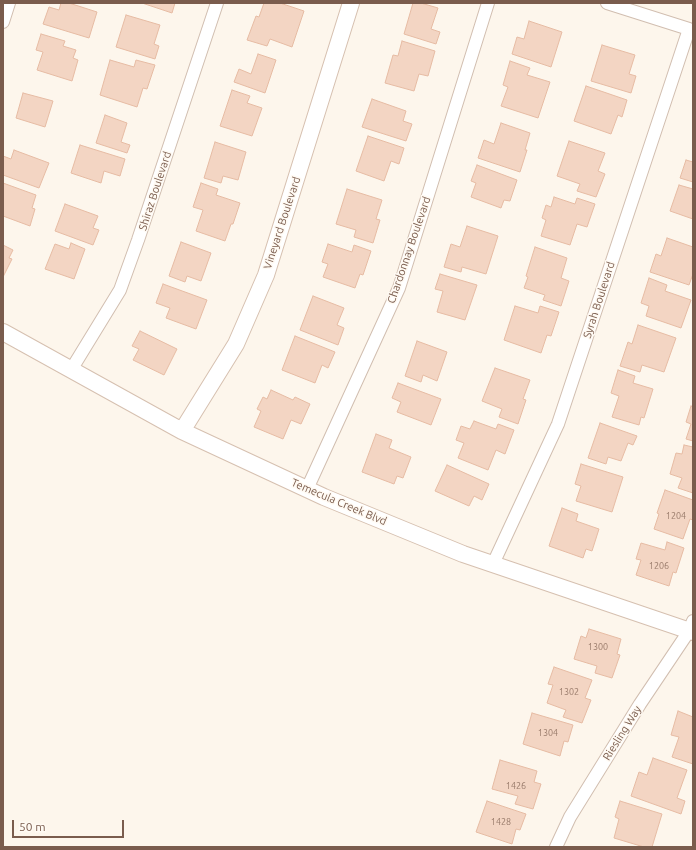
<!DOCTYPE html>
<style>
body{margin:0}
#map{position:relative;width:696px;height:850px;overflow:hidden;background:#fdf6ec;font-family:Ubuntu,sans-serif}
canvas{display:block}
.frame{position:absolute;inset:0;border:4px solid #7a5c4d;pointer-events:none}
.scale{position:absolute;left:12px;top:820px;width:112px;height:18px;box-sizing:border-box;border:2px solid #7a5c4d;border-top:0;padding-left:5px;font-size:12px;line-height:14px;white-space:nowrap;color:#7a5c4d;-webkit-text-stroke:3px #fffaf3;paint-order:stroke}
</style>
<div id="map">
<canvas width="696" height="850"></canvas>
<div class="frame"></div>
<div class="scale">50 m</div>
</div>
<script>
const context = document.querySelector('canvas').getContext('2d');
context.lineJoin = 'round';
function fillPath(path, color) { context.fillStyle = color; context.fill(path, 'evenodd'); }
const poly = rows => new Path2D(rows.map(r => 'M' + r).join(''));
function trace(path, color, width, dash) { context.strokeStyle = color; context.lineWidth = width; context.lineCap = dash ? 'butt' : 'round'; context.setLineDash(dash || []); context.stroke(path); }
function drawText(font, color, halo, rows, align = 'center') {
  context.font = font + ' Ubuntu,sans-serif'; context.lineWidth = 3; context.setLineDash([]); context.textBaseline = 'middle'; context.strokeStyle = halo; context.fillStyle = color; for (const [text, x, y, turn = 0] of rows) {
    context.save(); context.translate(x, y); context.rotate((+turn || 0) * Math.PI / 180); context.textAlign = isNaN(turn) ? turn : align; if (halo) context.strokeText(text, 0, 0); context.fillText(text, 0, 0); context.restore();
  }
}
const building = poly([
 [61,3,69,3,97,12,89,38,43,24,49,7,59,10,61,3],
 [142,3,175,3,172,13,142,3],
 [264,3,280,3,304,11,292,47,270,39,267,46,247,40,256,16,259,17,264,3],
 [413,3,421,3,438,8,431,29,440,32,436,44,404,34,413,3],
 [126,15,160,25,154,44,159,46,155,59,116,47,126,15],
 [529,21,562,32,551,67,512,54,517,37,524,39,529,21],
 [41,34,65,41,63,46,76,50,73,58,78,60,72,81,37,70,43,52,36,50,41,34],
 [402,41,435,51,428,76,419,74,414,91,385,83,393,55,398,56,402,41],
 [602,45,635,55,629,74,636,76,631,93,591,81,602,45],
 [258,54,276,60,265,93,234,82,239,69,251,74,258,54],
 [110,60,134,67,136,60,155,65,147,89,143,88,137,107,100,95,110,60],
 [510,61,530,68,527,75,550,82,538,118,501,106,508,87,503,85,510,61],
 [586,86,627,100,622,117,618,115,611,134,574,121,586,86],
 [232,90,250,96,247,103,262,108,252,136,220,126,232,90],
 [23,93,53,101,45,127,16,118,23,93],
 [372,99,406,111,403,121,412,124,406,141,362,127,372,99],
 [105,115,127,123,121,142,130,145,127,153,96,143,105,115],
 [501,123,530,133,525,150,527,150,520,172,478,158,484,140,494,144,501,123],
 [368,136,404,148,399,164,391,161,384,181,356,171,368,136],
 [569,141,605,153,598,171,605,174,596,197,577,191,580,184,557,176,569,141],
 [215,142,246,152,238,180,223,176,221,183,204,178,215,142],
 [80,145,125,159,120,176,104,171,101,183,71,173,80,145],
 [14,150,49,163,39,188,3,175,3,156,11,159,14,150],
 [686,160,693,162,693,182,680,178,686,160],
 [477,165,517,180,510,201,504,200,501,208,471,197,476,183,471,181,477,165],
 [3,183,36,195,32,208,35,209,30,226,3,216,3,183],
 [201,183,218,189,216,195,240,203,233,224,231,224,225,241,196,231,203,210,193,207,201,183],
 [679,185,693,189,693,219,670,211,679,185],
 [347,189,382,200,376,219,380,220,373,243,354,237,356,230,336,224,347,189],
 [554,197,575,204,577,198,595,204,587,227,577,224,570,245,541,236,546,220,542,218,546,205,551,207,554,197],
 [65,204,98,216,93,228,99,230,93,245,55,231,65,204],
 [467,226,498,236,486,274,462,267,461,272,444,267,451,244,460,247,467,226],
 [667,238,693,247,693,274,689,285,650,272,656,254,661,256,667,238],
 [181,242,211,253,201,281,187,276,185,282,169,276,181,242],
 [71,243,85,249,74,279,45,269,55,244,69,249,71,243],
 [328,244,352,252,354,245,371,251,363,275,360,274,355,288,323,277,328,264,322,262,328,244],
 [3,245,13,250,9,258,12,259,3,277,3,245],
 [535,247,567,258,561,278,569,281,561,306,543,300,545,295,524,288,528,277,526,276,535,247],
 [440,274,477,285,465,320,437,312,443,291,435,289,440,274],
 [649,278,667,285,665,291,691,300,681,328,646,316,649,306,641,303,649,278],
 [163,284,207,300,196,329,166,318,170,308,156,303,163,284],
 [313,296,344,308,337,325,344,328,338,345,300,330,313,296],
 [515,306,538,313,540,306,559,312,551,336,547,335,541,353,504,340,515,306],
 [638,325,676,338,664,372,642,365,640,372,620,366,628,342,632,344,638,325],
 [140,331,177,349,164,375,133,360,139,349,132,346,140,331],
 [295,336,335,352,328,368,322,365,315,383,282,370,295,336],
 [417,341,447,352,437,381,423,375,421,382,405,376,417,341],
 [495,368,530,380,523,399,526,400,518,424,499,417,502,409,482,401,495,368],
 [618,370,635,376,633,383,653,389,644,418,641,417,639,425,612,417,619,396,611,393,618,370],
 [398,383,441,399,431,425,397,412,401,402,392,398,398,383],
 [271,390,293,400,295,397,310,404,301,424,291,420,283,439,254,427,261,411,257,409,263,397,267,399,271,390],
 [691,406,693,407,693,441,686,439,691,424,686,422,691,406],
 [474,421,496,429,498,424,514,430,505,454,496,450,488,470,458,458,464,443,456,440,461,426,470,429,474,421],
 [600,423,637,436,633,445,628,443,621,461,608,457,606,464,588,458,600,423],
 [376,434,392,440,389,448,411,457,403,478,397,476,394,484,362,472,376,434],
 [684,445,693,447,693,493,678,488,682,478,670,474,676,453,682,454,684,445],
 [581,464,623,477,612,512,576,501,581,486,575,484,581,464],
 [447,465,489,484,482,500,474,496,469,506,435,491,447,465],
 [665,490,693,500,693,520,690,519,683,539,654,529,659,514,657,513,665,490],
 [562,508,578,514,576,521,599,529,592,551,586,549,583,558,549,546,562,508],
 [667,542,684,548,676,573,673,572,669,586,636,575,641,560,636,559,641,543,665,550,667,542],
 [589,629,621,639,617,654,620,655,612,678,595,673,597,666,574,659,581,636,586,638,589,629],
 [554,667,592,680,585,698,591,700,582,723,563,717,566,710,547,703,553,685,548,684,554,667],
 [678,711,693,717,693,764,672,757,679,737,671,735,678,711],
 [532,713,573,725,568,742,564,741,560,756,523,744,532,713],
 [653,758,687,770,677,798,685,801,681,814,631,796,639,772,647,775,653,758],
 [500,760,537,771,534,782,541,784,533,809,515,804,518,796,492,789,500,760],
 [487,801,526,814,520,830,516,829,512,844,476,832,487,801],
 [620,801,662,814,652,847,644,847,614,838,619,819,615,817,620,801]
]);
const street = poly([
 [3,22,9,3],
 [71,370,120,290,138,240,217,3],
 [307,489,399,288,488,3],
 [493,564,558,424,689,29,607,3],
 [556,847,570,817,640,704,689,631,693,621]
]);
const secondary = poly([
 [3,332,182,431,324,497,463,554,693,632],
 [182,431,236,344,266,275,351,3]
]);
const numberNames = [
 ["1204",676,516],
 ["1206",659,566],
 ["1300",598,647],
 ["1302",569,692],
 ["1304",548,733],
 ["1426",516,786],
 ["1428",501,822]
];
const streetNames = [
 ["Shiraz Boulevard",155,191,-72],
 ["Vineyard Boulevard",282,223,-72],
 ["Chardonnay Boulevard",409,250,-71],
 ["Syrah Boulevard",599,300,-72],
 ["Temecula Creek Blvd",339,502,23],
 ["Riesling Way",622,733,-58]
];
fillPath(building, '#f3d5c3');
trace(building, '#e6bba3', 1);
trace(street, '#d1beb0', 14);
trace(secondary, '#d6c0b0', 18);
trace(street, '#fff', 12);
trace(secondary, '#fff', 16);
drawText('9px', '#987a6a', null, numberNames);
drawText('11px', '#7a5c4d', '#fffaf3', streetNames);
</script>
